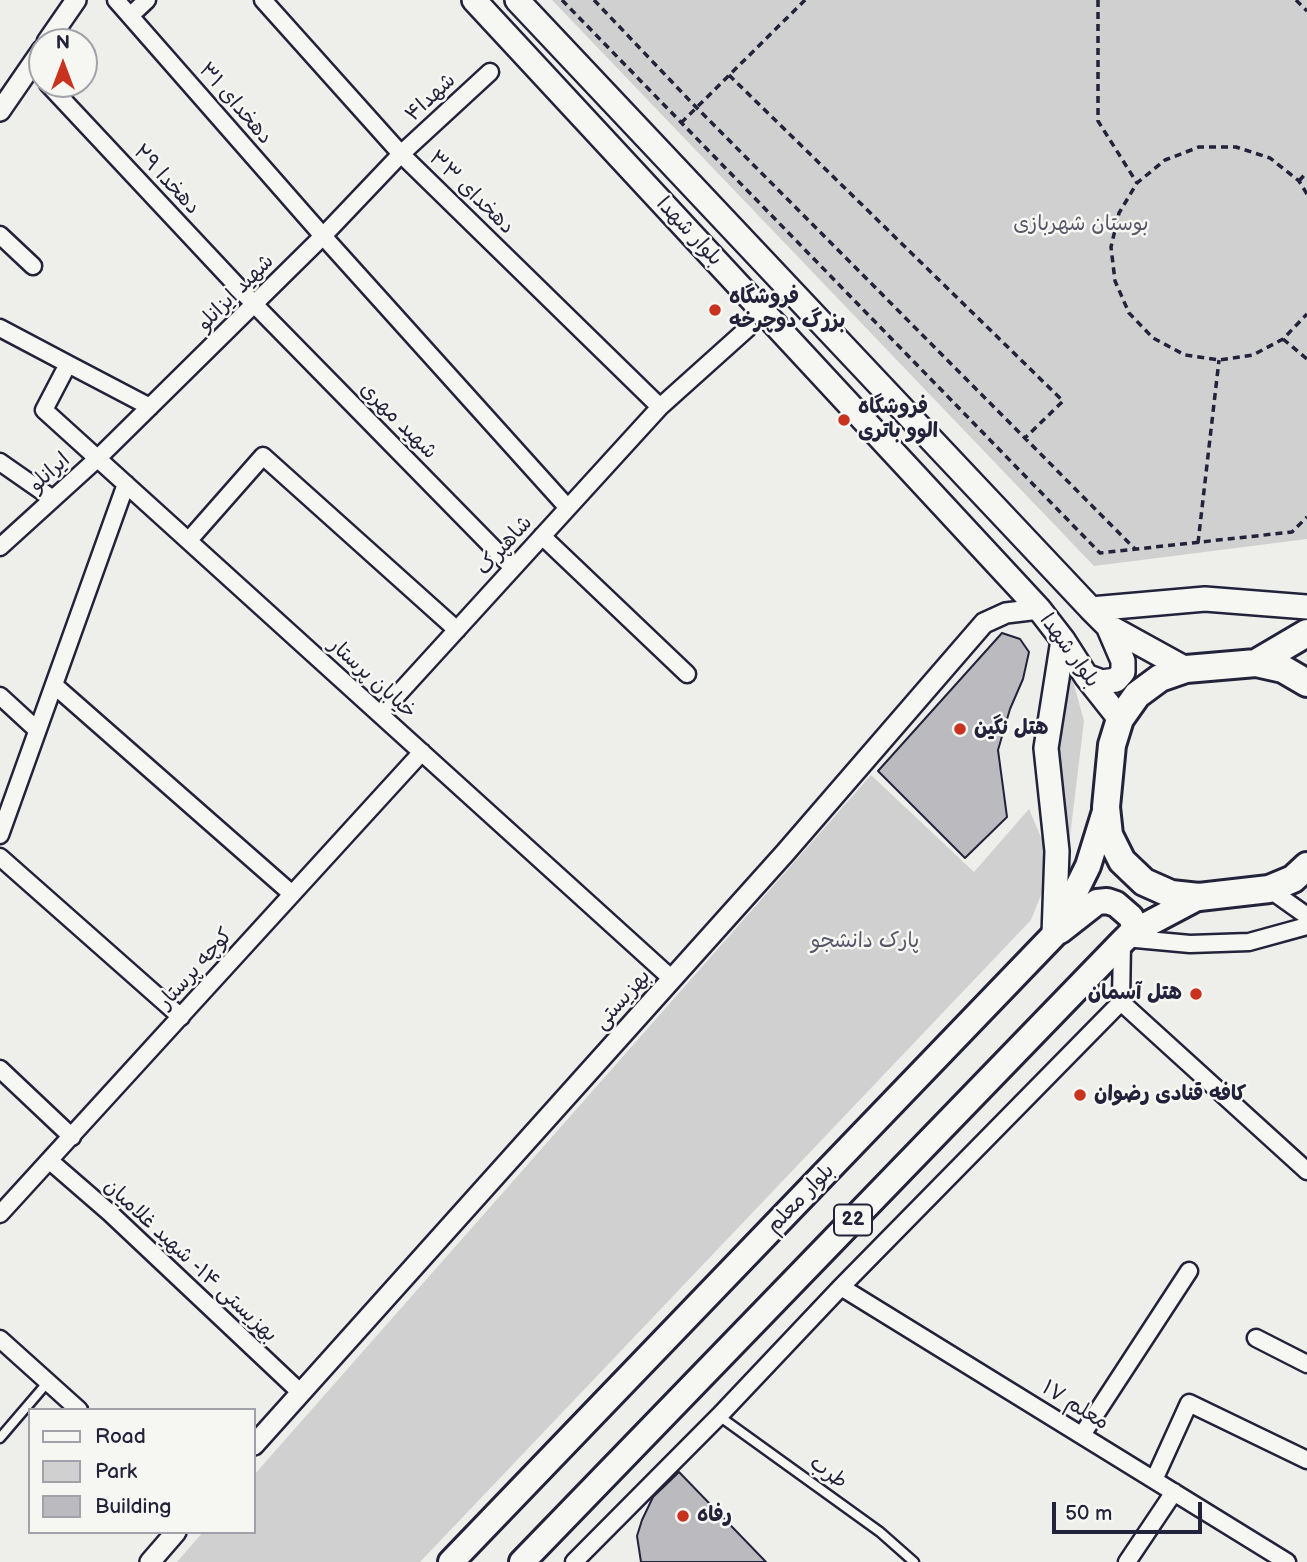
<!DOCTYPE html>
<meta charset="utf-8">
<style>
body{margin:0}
#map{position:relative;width:1307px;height:1562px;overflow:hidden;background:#eeeeeb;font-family:"Balsamiq Sans",sans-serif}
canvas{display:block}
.legend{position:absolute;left:28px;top:1408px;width:228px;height:126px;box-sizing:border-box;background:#f6f6f2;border:2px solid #a1a1a9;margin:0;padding:9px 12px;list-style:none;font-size:21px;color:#22223b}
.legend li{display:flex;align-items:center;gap:14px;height:35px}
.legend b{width:35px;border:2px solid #a1a1a9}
.north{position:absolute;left:28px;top:28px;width:70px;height:70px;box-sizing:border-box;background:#f6f6f2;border:2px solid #a1a1a9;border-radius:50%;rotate:0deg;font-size:19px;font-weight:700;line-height:28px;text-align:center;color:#22223b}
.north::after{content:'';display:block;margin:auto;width:24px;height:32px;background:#c8321e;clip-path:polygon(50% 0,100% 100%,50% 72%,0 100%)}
.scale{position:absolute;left:1052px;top:1502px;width:150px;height:32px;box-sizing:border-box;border:4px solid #22223b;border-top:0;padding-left:9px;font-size:21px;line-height:24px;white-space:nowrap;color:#22223b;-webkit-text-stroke:5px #f6f6f2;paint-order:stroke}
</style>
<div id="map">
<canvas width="1307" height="1562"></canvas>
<ul class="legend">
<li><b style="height:9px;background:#f6f6f2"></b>Road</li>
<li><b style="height:19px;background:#d0d0d1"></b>Park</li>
<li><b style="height:19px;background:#bbbbbf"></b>Building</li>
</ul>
<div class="north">N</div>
<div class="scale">50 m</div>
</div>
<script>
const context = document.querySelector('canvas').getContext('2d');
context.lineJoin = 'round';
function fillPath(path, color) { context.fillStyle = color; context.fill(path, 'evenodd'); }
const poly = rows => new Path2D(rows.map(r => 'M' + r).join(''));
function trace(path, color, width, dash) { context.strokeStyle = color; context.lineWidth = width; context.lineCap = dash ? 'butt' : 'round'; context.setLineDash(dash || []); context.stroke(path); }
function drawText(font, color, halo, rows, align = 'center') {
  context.font = font + ' "Balsamiq Sans","Playpen Sans Arabic",sans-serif'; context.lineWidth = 5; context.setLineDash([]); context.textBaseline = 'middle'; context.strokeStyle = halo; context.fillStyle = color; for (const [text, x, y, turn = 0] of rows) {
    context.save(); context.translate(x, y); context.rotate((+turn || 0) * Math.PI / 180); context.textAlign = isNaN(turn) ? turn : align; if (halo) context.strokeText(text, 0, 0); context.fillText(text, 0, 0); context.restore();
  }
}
const green = poly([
 [552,0,1307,0,1307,539,1094,566],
 [1071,674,1084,721,1068,853,1056,767],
 [871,775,974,872,1029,809,1046,849,1043,890,1031,920,420,1562,177,1562,203,1532,254,1532,254,1475]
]);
const building = poly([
 [1002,633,1020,639,1029,652,1023,679,1010,709,998,750,1007,817,965,858,878,771,1002,633],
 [679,1472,766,1562,641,1562,637,1536,642,1520,653,1497,679,1472]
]);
const path = poly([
 [562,0,1100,553,1292,532,1307,517],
 [594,0,692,103,1135,549],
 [1098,0,1098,121,1137,183],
 [1296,0,1307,11],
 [729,75,1063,401,1025,438],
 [681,123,805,0],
 [1299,181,1307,172],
 [1307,194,1299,181,1270,158,1236,147,1199,147,1165,160,1137,183,1119,213,1111,247,1115,281,1129,313,1153,338,1185,355,1219,360,1253,355,1283,339,1307,314],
 [1283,339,1307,359],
 [1198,543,1219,360]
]);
const service = poly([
 [719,1416,880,1532,914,1562],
 [0,1438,47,1383]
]);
const minor = poly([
 [116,0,323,236,568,508],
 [263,0,401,154,660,407],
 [130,16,147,0],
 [48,84,254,304,513,568],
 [0,235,33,266],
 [0,328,68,364,44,410,672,979],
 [68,364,150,407],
 [0,462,53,499],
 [542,536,687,674],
 [189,540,263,456,457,630],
 [0,547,98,458,323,236,401,154,490,72],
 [54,685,292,894],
 [0,696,36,729],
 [380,714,660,407,748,328],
 [0,835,126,484],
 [0,857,181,1017],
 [1269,889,1307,916],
 [1125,938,1190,944,1249,942,1307,926],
 [1121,1002,1307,1171],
 [0,1069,72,1137],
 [50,1161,110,1213,301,1393],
 [0,1214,422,752],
 [841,1287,1287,1562],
 [1256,1338,1307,1364],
 [0,1339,79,1410],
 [1082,1435,1189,1271],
 [1154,1480,1189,1403,1307,1460],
 [574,1562,719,1416,841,1287,1121,1002,1122,942],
 [1127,1562,1174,1492]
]);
const tertiary = poly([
 [47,42,76,0],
 [0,111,42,50],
 [254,1445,785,853,984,623,1006,613,1039,609],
 [150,1562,176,1532]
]);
const secondary = poly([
 [474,0,1039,609,1063,640,1086,676,1120,719],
 [517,0,1091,609,1108,626,1186,669],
 [1091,609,1205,599,1307,607],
 [1086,676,1102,682,1116,680,1123,672,1123,661,1108,626],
 [1054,935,1057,851,1046,748,1063,640]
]);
const primary = poly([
 [1060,931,1097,902,1107,901,1116,904,1131,917,1134,926,1131,933],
 [451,1562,1054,935,1088,866,1106,808],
 [522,1562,1122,942,1131,933,1199,897]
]);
const trunk = poly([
 [1256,663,1307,633],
 [1307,683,1283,669,1256,663,1186,669,1160,678,1137,695,1120,719,1112,745,1106,807,1109,835,1122,861,1144,882,1171,894,1199,897,1269,889,1293,879,1307,866]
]);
const markers = [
 [715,310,7,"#c8321e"],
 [844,420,7,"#c8321e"],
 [960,729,7,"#c8321e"],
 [1196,994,7,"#c8321e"],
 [1080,1095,7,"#c8321e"],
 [683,1516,7,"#c8321e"]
];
const shields = [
 [853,1220,38]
];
const shieldNames = [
 ["22",853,1220]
];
const streetNames = [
 ["شهدا۴",431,98,-43],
 ["دهخدای ۳۱",235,104,49],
 ["دهخدا ۲۹",166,180,47],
 ["دهخدای ۳۳",471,193,44],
 ["بلوار شهدا",689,232,47],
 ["شهید ایزانلو",236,293,-45],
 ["شهید مهری",398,421,45],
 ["ایرانلو",50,473,-42],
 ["شاهپرک",505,546,-48],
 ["بلوار شهدا",1069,651,54],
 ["خیابان پرستار",372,679,42],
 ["کوچه پرستار",196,969,-48],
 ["بهزیستی",623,1000,-48],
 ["بلوار معلم",801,1199,-46],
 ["بهزیستی ۱۴- شهید غلامیان",190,1261,43],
 ["معلم ۱۷",1075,1406,32],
 ["طرب",828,1473,36]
];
const parkNames = [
 ["بوستان شهربازی",1081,225],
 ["پارک دانشجو",865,942]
];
const poiNames = [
 ["فروشگاه",729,298],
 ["بزرگ دوچرخه",729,322],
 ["فروشگاه",858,408],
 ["الوو باتری",858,432],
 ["هتل نگین",974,729],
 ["هتل آسمان",1182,994,"right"],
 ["کافه قنادی رضوان",1094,1095],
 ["رفاه",697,1516]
];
fillPath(green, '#d0d0d1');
fillPath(building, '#bbbbbf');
trace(building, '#22223b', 2);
trace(service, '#22223b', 13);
trace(minor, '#22223b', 21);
trace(tertiary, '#22223b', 24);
trace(secondary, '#22223b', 28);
trace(primary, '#22223b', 30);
trace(trunk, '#22223b', 32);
trace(path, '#22223b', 3.5, [7, 5]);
trace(service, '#f6f6f2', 8);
trace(minor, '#f6f6f2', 16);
trace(tertiary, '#f6f6f2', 19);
trace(secondary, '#f6f6f2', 23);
trace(primary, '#f6f6f2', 24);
trace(trunk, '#f6f6f2', 26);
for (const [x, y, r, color] of markers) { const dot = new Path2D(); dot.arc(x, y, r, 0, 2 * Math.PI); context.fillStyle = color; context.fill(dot); trace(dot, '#f6f6f2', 2.5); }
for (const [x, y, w] of shields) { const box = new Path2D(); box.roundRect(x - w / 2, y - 15.5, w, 31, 5); context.fillStyle = '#f6f6f2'; context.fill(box); trace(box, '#22223b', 2); }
drawText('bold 19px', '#22223b', null, shieldNames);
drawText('21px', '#22223b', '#f6f6f2', streetNames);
drawText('21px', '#565668', '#f6f6f2', parkNames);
drawText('bold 21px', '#22223b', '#f6f6f2', poiNames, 'left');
</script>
